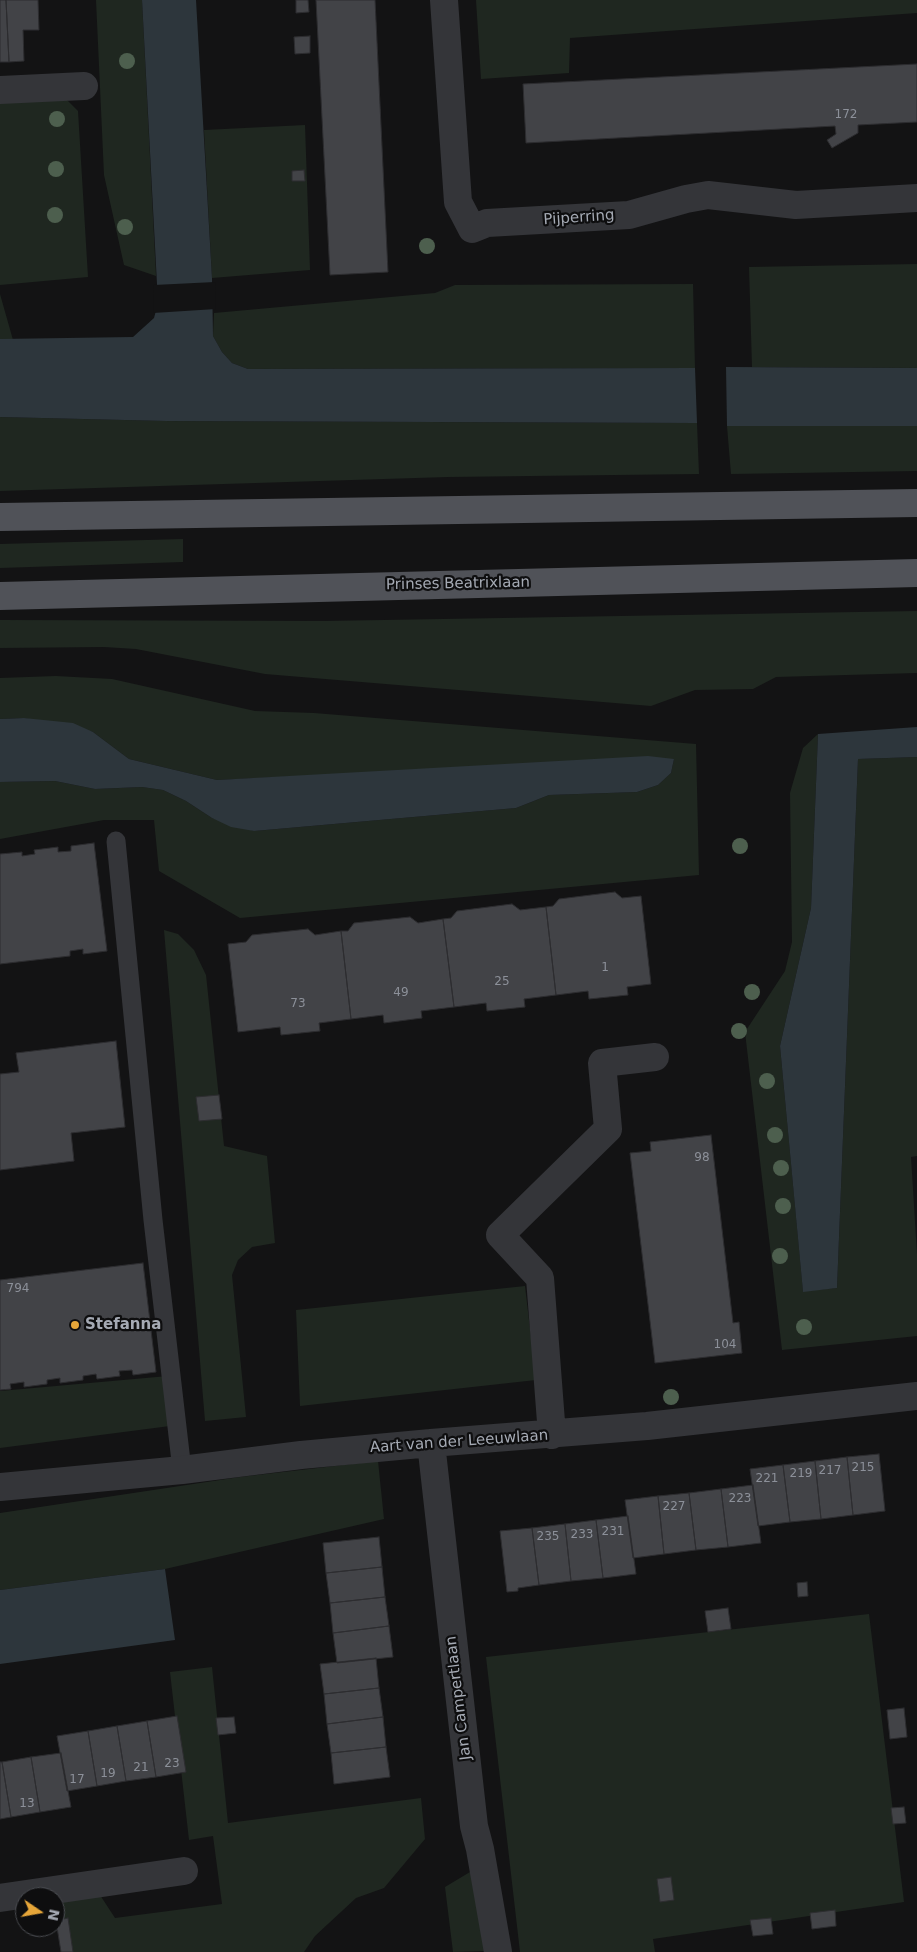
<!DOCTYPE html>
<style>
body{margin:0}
#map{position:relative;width:917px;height:1952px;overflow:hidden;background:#131314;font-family:"DejaVu Sans",sans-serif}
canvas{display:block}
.north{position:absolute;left:15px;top:1887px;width:50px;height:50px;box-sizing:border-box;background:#0e0e0f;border:1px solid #4a4c51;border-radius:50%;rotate:102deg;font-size:14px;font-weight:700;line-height:20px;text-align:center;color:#a5aab4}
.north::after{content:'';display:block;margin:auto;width:18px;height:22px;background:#e6a639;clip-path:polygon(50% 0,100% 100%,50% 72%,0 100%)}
</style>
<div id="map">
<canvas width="917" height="1952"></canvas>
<div class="north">N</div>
</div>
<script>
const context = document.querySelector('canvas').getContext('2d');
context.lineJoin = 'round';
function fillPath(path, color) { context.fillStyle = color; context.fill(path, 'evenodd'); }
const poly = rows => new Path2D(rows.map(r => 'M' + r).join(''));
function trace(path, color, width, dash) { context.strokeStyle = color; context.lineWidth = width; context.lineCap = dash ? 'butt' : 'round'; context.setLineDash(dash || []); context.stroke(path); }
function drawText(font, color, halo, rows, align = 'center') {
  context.font = font + ' "DejaVu Sans",sans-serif'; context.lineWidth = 4.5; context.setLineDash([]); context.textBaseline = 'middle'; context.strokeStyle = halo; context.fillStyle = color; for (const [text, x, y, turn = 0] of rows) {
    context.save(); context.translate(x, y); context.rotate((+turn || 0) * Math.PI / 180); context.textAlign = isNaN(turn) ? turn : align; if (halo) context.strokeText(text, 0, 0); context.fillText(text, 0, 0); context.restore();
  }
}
const green = poly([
 [96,0,142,0,156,276,124,265,104,175],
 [476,0,917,0,917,13,570,38,569,73,481,79],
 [61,94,78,111,88,277,0,285,0,95],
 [305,125,310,270,212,278,204,130],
 [917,264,917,368,752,367,749,267],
 [693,284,695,368,248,369,232,363,222,352,213,336,214,313,435,293,455,285],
 [0,294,13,340,0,339],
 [0,417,166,421,697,423,699,474,448,477,0,491],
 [727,426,917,426,917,471,731,474],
 [183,539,183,562,0,568,0,544],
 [917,611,917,673,776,677,753,689,695,690,651,706,265,674,136,649,104,647,0,648,0,620,324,621],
 [56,676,112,679,255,711,314,713,696,744,699,875,240,918,159,871,154,820,104,820,0,839,0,782,55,781,95,789,142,787,163,790,186,801,212,818,254,831,516,808,549,795,637,792,658,785,671,773,674,759,217,780,129,759,93,732,24,718,0,719,0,678],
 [818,734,811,908,780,1046,803,1291,837,1288,858,759,917,757,917,1156,911,1157,917,1254,917,1336,782,1350,745,1032,785,971,792,942,790,793,803,748],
 [164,930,178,934,194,950,206,975,224,1146,267,1156,275,1243,252,1247,238,1260,232,1275,246,1417,205,1421],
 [525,1286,536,1380,300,1406,296,1310],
 [168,1376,170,1426,0,1448,0,1391],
 [378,1461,384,1519,165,1569,0,1590,0,1513,240,1477],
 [869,1614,904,1902,653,1939,655,1952,520,1952,486,1657],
 [212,1667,228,1823,421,1798,425,1839,384,1888,356,1898,315,1936,304,1952,67,1952,59,1900,100,1895,115,1918,222,1904,213,1836,189,1840,170,1672],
 [475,1869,485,1951,453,1952,445,1887]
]);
const water = poly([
 [142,0,196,0,212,278,213,336,222,352,232,363,248,369,695,368,697,423,166,421,0,417,0,339,133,337,154,318,158,303],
 [726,367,917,368,917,426,727,426],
 [24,718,73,723,93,732,129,759,217,780,648,756,674,759,671,773,658,785,637,792,549,795,516,808,254,831,231,827,212,818,186,801,163,790,142,787,95,789,55,781,0,782,0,719],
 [917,727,917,757,858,759,837,1288,803,1292,780,1046,811,908,818,734],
 [165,1569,175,1640,0,1664,0,1590]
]);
const pier = poly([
 [215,282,216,309,153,313,154,285]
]);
const building = poly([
 [0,0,6,0,9,62,0,62,0,0],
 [6,0,38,0,39,30,23,30,24,61,9,62,6,0],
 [296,0,308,0,309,12,296,13,296,0],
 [316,0,375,0,388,272,330,275,316,0],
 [310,36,310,53,295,54,294,37,310,36],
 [917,64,917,122,858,125,858,133,832,148,827,140,836,134,835,126,526,143,523,84,917,64],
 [304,170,305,181,292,181,292,171,304,170],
 [94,843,107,951,83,954,83,949,70,951,70,956,0,964,0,854,22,852,22,856,35,854,34,850,58,847,58,852,71,851,71,846,94,843],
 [615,892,622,898,641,896,651,984,627,987,628,995,589,999,588,991,556,995,546,907,553,906,559,899,615,892],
 [512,904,520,910,546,907,556,995,524,999,525,1007,487,1011,486,1003,454,1007,443,919,451,918,457,911,512,904],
 [410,917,418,923,443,919,454,1007,421,1011,422,1018,384,1023,383,1015,351,1019,341,931,348,931,354,923,410,917],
 [308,929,315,935,341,931,351,1019,319,1023,320,1031,281,1035,280,1027,238,1032,228,944,246,942,252,935,308,929],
 [116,1041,125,1127,71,1133,74,1161,0,1170,0,1074,19,1072,16,1053,116,1041],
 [219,1095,222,1119,199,1121,196,1097,219,1095],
 [711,1135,733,1323,739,1322,742,1353,655,1363,630,1153,651,1151,650,1142,711,1135],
 [143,1263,156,1372,133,1375,132,1370,119,1371,120,1376,97,1379,96,1374,83,1376,83,1380,60,1383,60,1378,47,1380,47,1384,24,1387,24,1382,10,1384,11,1389,0,1390,0,1280,143,1263],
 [879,1454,885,1511,853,1515,847,1457,879,1454],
 [847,1457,853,1515,821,1519,815,1461,847,1457],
 [815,1461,821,1519,790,1522,783,1465,815,1461],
 [783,1465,790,1522,758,1526,750,1469,783,1465],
 [753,1485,761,1543,728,1547,721,1489,753,1485],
 [721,1489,728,1547,696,1550,689,1493,721,1489],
 [689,1493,696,1550,664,1554,658,1496,689,1493],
 [658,1496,664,1554,633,1558,625,1500,658,1496],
 [628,1516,636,1574,603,1578,596,1520,628,1516],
 [596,1520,603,1578,571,1581,565,1524,596,1520],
 [565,1524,571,1581,539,1585,532,1528,565,1524],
 [532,1528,539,1585,518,1588,518,1591,507,1592,500,1531,532,1528],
 [379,1537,382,1567,326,1573,323,1543,379,1537],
 [382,1567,385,1597,330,1603,326,1573,382,1567],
 [807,1582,808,1596,798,1597,797,1583,807,1582],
 [385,1597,389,1626,333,1633,330,1603,385,1597],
 [728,1608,731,1629,708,1632,705,1611,728,1608],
 [389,1626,393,1657,337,1663,333,1633,389,1626],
 [376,1658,379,1688,324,1694,320,1664,376,1658],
 [379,1688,383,1717,327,1724,324,1694,379,1688],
 [904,1708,907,1737,890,1739,887,1710,904,1708],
 [177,1716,186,1772,156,1777,147,1721,177,1716],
 [234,1717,236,1733,218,1735,216,1718,234,1717],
 [383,1717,386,1747,331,1753,327,1724,383,1717],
 [147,1721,156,1777,126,1781,117,1726,147,1721],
 [117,1726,126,1781,97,1786,88,1731,117,1726],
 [88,1731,97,1786,67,1791,57,1736,88,1731],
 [386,1747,390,1777,334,1784,331,1753,386,1747],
 [61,1753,71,1807,40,1812,31,1757,61,1753],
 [31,1757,40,1812,11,1817,2,1762,31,1757],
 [0,1762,2,1762,11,1817,0,1819,0,1762],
 [904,1807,906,1823,893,1824,891,1808,904,1807],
 [671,1877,674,1900,660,1902,657,1879,671,1877],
 [835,1910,836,1926,812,1929,810,1913,835,1910],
 [68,1918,73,1952,61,1952,56,1921,68,1918],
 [771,1918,773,1934,753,1936,750,1920,771,1918]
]);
const lane = poly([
 [116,841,153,1220,182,1470]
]);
const street = poly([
 [444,0,458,202,472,229,487,223,629,215,686,199,708,195,796,205,917,198],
 [0,90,84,86],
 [552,1435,540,1278,500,1235,608,1129,602,1063,655,1057],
 [431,1443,474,1826,480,1849,498,1952],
 [0,1487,182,1470,301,1455,431,1443,647,1426,917,1396],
 [0,1898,184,1871]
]);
const primary = poly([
 [0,517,917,503],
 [0,596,917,573]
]);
const trees = [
 [127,61],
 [57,119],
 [56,169],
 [55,215],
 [125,227],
 [427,246],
 [740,846],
 [752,992],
 [739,1031],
 [767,1081],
 [775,1135],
 [781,1168],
 [783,1206],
 [780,1256],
 [804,1327],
 [671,1397]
];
const markers = [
 [75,1325,5,"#e6a639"]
];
const numberNames = [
 ["172",846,115],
 ["1",605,968],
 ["25",502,982],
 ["49",401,993],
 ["73",298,1004],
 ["98",702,1158],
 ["794",18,1289],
 ["104",725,1345],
 ["215",863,1468],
 ["217",830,1471],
 ["219",801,1474],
 ["221",767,1479],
 ["223",740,1499],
 ["227",674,1507],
 ["231",613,1532],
 ["233",582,1535],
 ["235",548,1537],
 ["23",172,1764],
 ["21",141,1768],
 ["19",108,1774],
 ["17",77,1780],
 ["13",27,1804]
];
const streetNames = [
 ["Pijperring",579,218,-4],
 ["Prinses Beatrixlaan",458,584,-1],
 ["Aart van der Leeuwlaan",459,1442,-4],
 ["Jan Campertlaan",459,1698,-97]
];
const poiNames = [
 ["Stefanna",85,1325]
];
fillPath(green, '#1f2720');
fillPath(water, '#2d363c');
fillPath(pier, '#131314');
fillPath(building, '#424347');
trace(building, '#2d2d30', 1);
trace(lane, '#343539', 19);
trace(street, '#343539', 28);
trace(primary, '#505258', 28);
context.fillStyle = '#4d5f4e';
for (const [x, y] of trees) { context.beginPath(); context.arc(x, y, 8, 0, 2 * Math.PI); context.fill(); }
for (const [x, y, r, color] of markers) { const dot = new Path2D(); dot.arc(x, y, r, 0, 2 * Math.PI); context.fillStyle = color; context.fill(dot); trace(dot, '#0e0e0f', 2); }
drawText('12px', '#8c9099', null, numberNames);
drawText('15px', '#a5aab4', '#0e0e0f', streetNames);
drawText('bold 15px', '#a5aab4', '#0e0e0f', poiNames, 'left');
</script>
